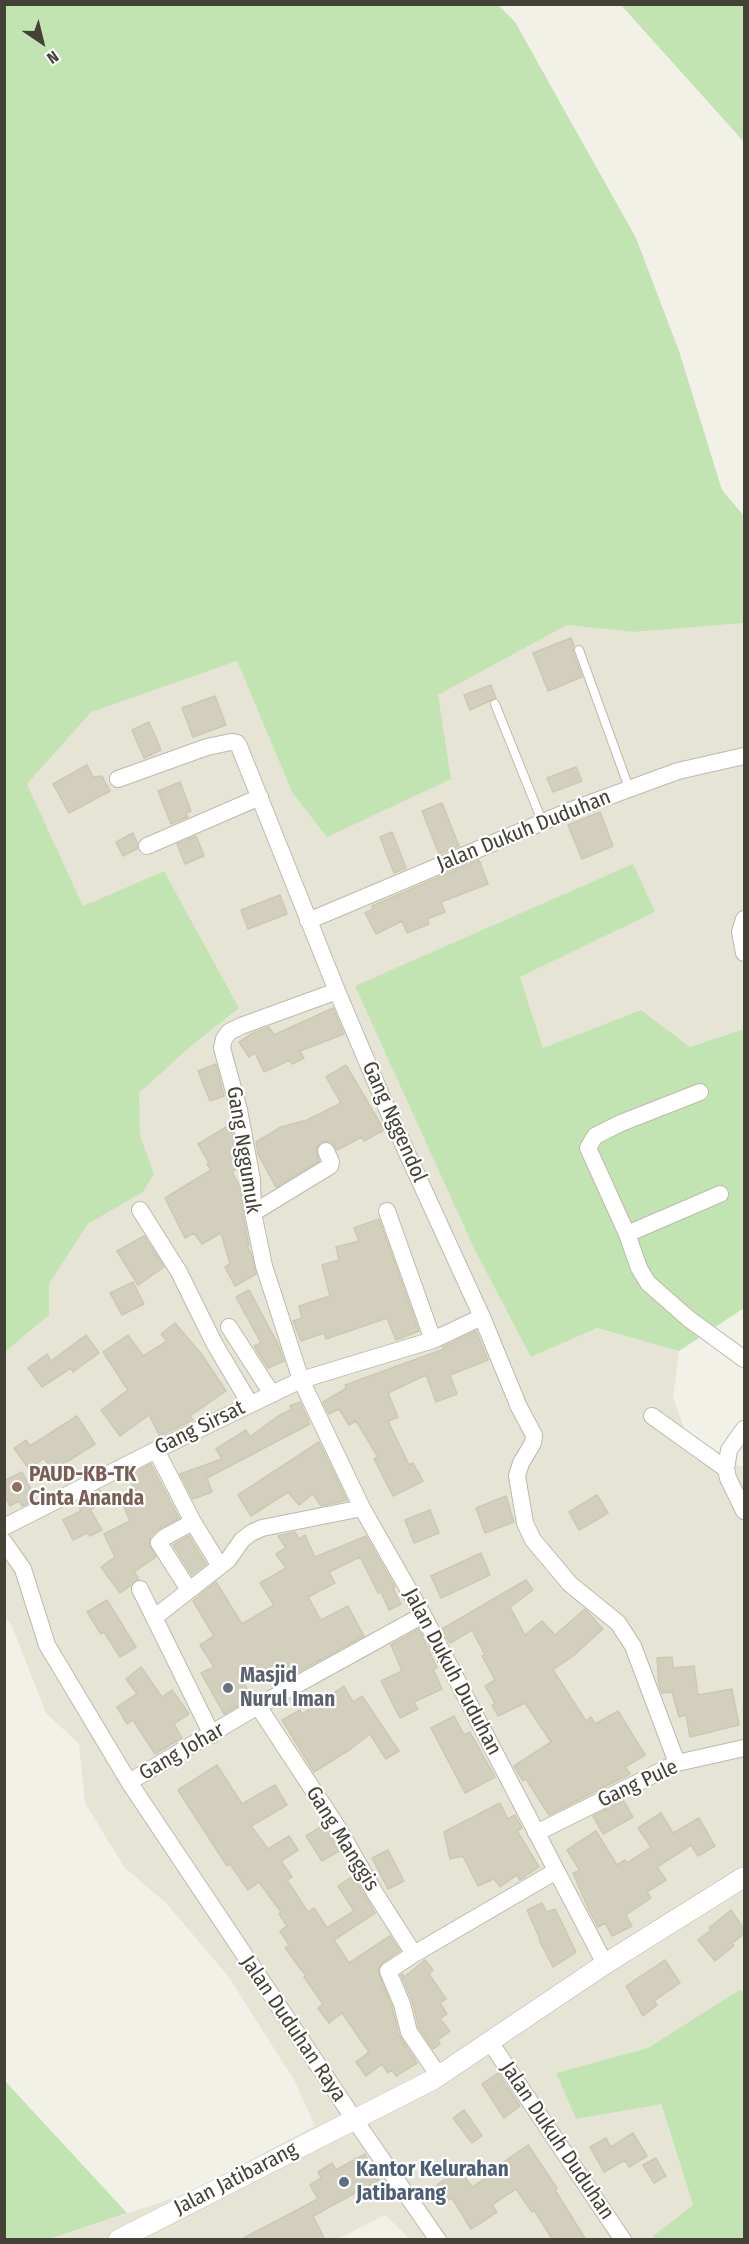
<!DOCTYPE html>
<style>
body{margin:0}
#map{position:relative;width:749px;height:2244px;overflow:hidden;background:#f2f1e7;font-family:"Fira Sans Condensed",sans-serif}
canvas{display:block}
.frame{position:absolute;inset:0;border:6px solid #444236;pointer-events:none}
.north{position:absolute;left:12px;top:12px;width:60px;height:60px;-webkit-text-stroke:4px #fff;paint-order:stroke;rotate:145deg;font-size:16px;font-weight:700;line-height:24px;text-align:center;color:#444236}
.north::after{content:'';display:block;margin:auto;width:21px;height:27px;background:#444236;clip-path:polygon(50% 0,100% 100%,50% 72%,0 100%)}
</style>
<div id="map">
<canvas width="749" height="2244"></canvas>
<div class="frame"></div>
<div class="north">N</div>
</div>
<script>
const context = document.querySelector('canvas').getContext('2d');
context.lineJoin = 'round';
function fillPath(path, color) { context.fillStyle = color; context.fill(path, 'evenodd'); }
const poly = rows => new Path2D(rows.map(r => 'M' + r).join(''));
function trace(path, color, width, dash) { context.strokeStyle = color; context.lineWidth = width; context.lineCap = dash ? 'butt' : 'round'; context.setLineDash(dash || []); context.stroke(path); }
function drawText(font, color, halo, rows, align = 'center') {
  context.font = font + ' "Fira Sans Condensed",sans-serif'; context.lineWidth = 4.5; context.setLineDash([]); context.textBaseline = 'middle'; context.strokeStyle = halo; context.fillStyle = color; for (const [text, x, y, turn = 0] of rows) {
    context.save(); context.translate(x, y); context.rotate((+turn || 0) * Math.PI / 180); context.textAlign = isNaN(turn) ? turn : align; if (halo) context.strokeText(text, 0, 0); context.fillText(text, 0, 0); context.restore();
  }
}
const residential = poly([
 [744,623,744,1029,690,1047,641,1010,543,1048,520,977,655,912,355,986,531,1357,597,1328,679,1351,673,1397,690,1444,717,1460,744,1467,744,1991,739,1990,648,2048,556,2073,576,2119,660,2103,693,2205,653,2236,655,2239,410,2239,385,2215,338,2239,49,2239,186,2194,315,2126,294,2080,228,1976,166,1903,125,1868,85,1803,79,1744,46,1713,12,1626,5,1617,5,1352,49,1315,49,1284,88,1224,143,1192,154,1174,140,1135,138,1093,191,1046,239,1008,164,871,83,906,27,784,91,711,237,661,292,792,438,695,567,625,634,632]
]);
const green = poly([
 [5,4,498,5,515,22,636,238,679,351,722,490,744,516,744,623,634,632,567,625,438,695,451,779,327,837,292,792,237,661,91,712,27,784,83,906,164,871,239,1008,191,1046,139,1093,140,1135,154,1174,143,1192,88,1224,49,1284,49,1315,5,1352],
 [621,5,744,5,744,142],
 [633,864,655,912,520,977,543,1048,641,1010,690,1047,744,1029,744,1308,679,1351,597,1328,531,1357,474,1248,355,986],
 [739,1990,744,1991,744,2239,655,2239,653,2236,693,2205,661,2104,576,2119,556,2073,648,2048],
 [5,2081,127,2213,49,2239,5,2239]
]);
const building = poly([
 [571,638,574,646,573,652,582,677,548,691,533,653,571,638],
 [491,685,496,698,470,710,464,695,491,685],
 [215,696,226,725,193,737,182,708,215,696],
 [149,722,161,750,144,758,132,730,149,722],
 [87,765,93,777,102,776,110,791,69,813,53,784,87,765],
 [576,767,582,781,553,792,547,778,576,767],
 [180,782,191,811,186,813,188,817,171,824,158,791,180,782],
 [442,803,459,846,439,854,422,811,442,803],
 [600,812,613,846,582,859,568,825,600,812],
 [392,832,406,868,394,873,380,837,392,832],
 [133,833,137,843,137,849,123,856,116,842,133,833],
 [196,836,204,856,185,864,177,844,196,836],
 [479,860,488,884,441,902,445,912,427,919,429,924,407,933,402,921,376,934,365,913,373,909,372,906,479,860],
 [280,895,287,914,248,929,241,910,280,895],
 [333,1008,344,1034,300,1051,304,1058,292,1064,290,1060,264,1072,255,1053,249,1057,239,1042,253,1033,269,1027,274,1035,333,1008],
 [216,1064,224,1096,210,1101,198,1071,216,1064],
 [346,1065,384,1130,364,1141,362,1137,337,1150,332,1142,321,1142,316,1149,319,1161,276,1187,258,1154,256,1142,281,1127,307,1120,341,1103,326,1077,346,1065],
 [231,1124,239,1167,232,1172,242,1190,243,1215,249,1246,247,1247,251,1253,256,1274,235,1286,225,1267,230,1264,221,1233,202,1244,194,1233,185,1238,165,1198,211,1170,207,1164,209,1163,198,1144,231,1124],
 [379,1219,419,1331,396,1340,387,1318,326,1339,324,1333,301,1341,293,1321,302,1318,299,1306,330,1296,322,1265,339,1260,336,1247,359,1241,354,1228,379,1219],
 [144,1236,164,1267,138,1285,117,1251,144,1236],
 [133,1282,144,1304,122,1315,110,1293,133,1282],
 [249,1290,278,1344,284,1361,268,1368,254,1346,261,1343,236,1297,249,1290],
 [175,1323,202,1355,226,1391,190,1416,193,1420,160,1436,149,1415,120,1436,101,1410,128,1390,103,1352,128,1335,143,1356,167,1341,161,1334,175,1323],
 [476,1331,488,1360,450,1375,457,1394,436,1402,426,1375,388,1393,398,1417,388,1421,409,1465,413,1463,423,1481,393,1496,374,1459,378,1457,356,1421,349,1425,339,1409,329,1414,323,1402,347,1388,345,1385,444,1349,443,1347,476,1331],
 [86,1335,99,1353,73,1372,71,1368,42,1387,28,1368,47,1354,51,1361,86,1335],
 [300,1402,310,1424,207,1478,212,1492,193,1499,180,1474,222,1459,216,1449,246,1430,250,1437,278,1416,292,1409,290,1406,300,1402],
 [77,1416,95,1444,52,1471,44,1458,29,1469,14,1448,26,1440,30,1446,77,1416],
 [319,1442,347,1500,321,1506,313,1494,299,1505,288,1492,251,1516,238,1495,319,1442],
 [151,1464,179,1518,160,1528,151,1536,149,1545,156,1557,134,1572,139,1579,120,1593,101,1567,115,1557,104,1534,130,1521,123,1505,139,1498,128,1476,151,1464],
 [22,1472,36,1499,22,1506,19,1501,10,1506,4,1495,4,1481,22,1472],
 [100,1490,106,1502,90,1509,102,1530,90,1536,87,1533,73,1540,63,1520,81,1511,77,1502,100,1490],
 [597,1495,608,1513,579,1530,569,1512,597,1495],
 [506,1496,514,1522,485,1533,476,1508,506,1496],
 [430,1510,439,1533,414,1543,405,1520,430,1510],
 [295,1532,299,1539,305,1535,315,1557,366,1536,395,1587,393,1588,401,1604,389,1610,381,1592,378,1593,360,1557,329,1572,335,1583,308,1597,321,1620,348,1606,364,1636,283,1680,275,1664,243,1681,252,1698,224,1714,201,1673,214,1667,200,1645,214,1636,193,1601,216,1582,242,1624,274,1605,260,1583,286,1568,276,1554,286,1548,278,1536,295,1532],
 [189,1536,206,1564,192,1575,173,1545,189,1536],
 [481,1553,490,1575,441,1598,431,1576,481,1553],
 [526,1580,533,1590,510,1607,525,1635,542,1621,555,1635,585,1609,603,1629,573,1656,553,1670,586,1721,591,1717,595,1724,618,1711,645,1755,625,1767,630,1774,549,1815,526,1779,523,1781,514,1766,551,1742,525,1703,498,1716,492,1705,495,1703,485,1686,495,1680,482,1656,485,1655,472,1630,450,1643,442,1629,526,1580],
 [107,1600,136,1647,120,1657,104,1632,101,1634,87,1612,107,1600],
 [419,1629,437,1668,433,1669,442,1689,414,1702,418,1709,400,1718,381,1681,402,1671,391,1645,419,1629],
 [672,1657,673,1668,694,1666,698,1695,732,1689,739,1725,690,1737,686,1715,679,1717,672,1692,662,1693,659,1686,657,1658,672,1657],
 [141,1667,162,1697,172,1690,189,1714,174,1724,182,1738,155,1754,133,1720,127,1724,117,1707,137,1694,126,1679,141,1667],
 [344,1686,353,1702,362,1696,399,1751,386,1759,370,1734,349,1750,314,1772,282,1720,300,1710,302,1714,344,1686],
 [454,1716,464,1735,470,1732,495,1777,465,1793,431,1728,454,1716],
 [217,1765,242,1804,275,1785,287,1805,251,1826,268,1849,289,1836,298,1850,281,1861,292,1877,287,1880,308,1912,314,1908,327,1928,354,1911,338,1886,353,1876,375,1913,334,1940,349,1963,390,1936,400,1951,382,1963,378,1971,392,2007,399,2035,417,2063,396,2076,392,2070,388,2073,382,2064,366,2076,356,2062,369,2052,342,2013,329,2023,318,2008,323,2004,304,1977,306,1976,285,1948,289,1945,280,1931,287,1926,279,1914,281,1912,259,1882,248,1890,230,1864,227,1866,178,1790,217,1765],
 [624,1801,633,1817,603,1834,593,1816,624,1801],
 [500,1803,508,1819,515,1815,522,1828,517,1831,539,1867,520,1880,517,1875,500,1887,494,1879,478,1886,463,1856,450,1859,444,1832,500,1803],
 [661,1813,673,1833,699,1818,715,1846,698,1856,691,1845,657,1867,666,1880,647,1892,651,1898,626,1915,632,1926,612,1936,605,1923,598,1927,589,1910,573,1873,580,1871,567,1850,596,1831,617,1865,625,1860,627,1863,651,1847,638,1828,661,1813],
 [324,1825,339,1851,322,1861,306,1836,324,1825],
 [388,1850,404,1881,388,1889,372,1858,388,1850],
 [542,1903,547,1912,555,1909,576,1952,553,1967,539,1940,540,1939,527,1910,542,1903],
 [731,1910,744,1929,744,1934,732,1943,734,1946,715,1961,698,1940,711,1930,709,1928,731,1910],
 [425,1960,433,1970,429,1974,446,1999,440,2003,447,2014,440,2019,450,2031,438,2040,440,2044,433,2049,419,2028,412,2000,401,1975,403,1974,403,1978,425,1960],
 [665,1960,680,1983,654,2001,657,2005,643,2016,626,1986,665,1960],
 [498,2073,520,2106,504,2118,482,2084,498,2073],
 [464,2110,482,2136,472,2143,453,2118,464,2110],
 [633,2133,647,2156,629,2167,625,2160,604,2172,590,2147,606,2138,611,2147,633,2133],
 [528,2145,557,2188,555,2190,586,2240,553,2240,534,2210,532,2212,516,2189,492,2205,497,2212,471,2229,452,2198,448,2200,437,2185,459,2169,472,2187,496,2171,495,2168,528,2145],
 [365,2154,379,2180,313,2216,325,2240,240,2240,318,2199,310,2185,321,2178,318,2172,332,2163,336,2170,365,2154],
 [656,2158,666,2176,654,2183,643,2165,656,2158]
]);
const service = poly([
 [579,650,629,788],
 [495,704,542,821]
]);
const minor = poly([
 [118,779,207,747,231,742,237,743,239,746,337,991,390,1116,482,1317,519,1407,534,1435,533,1443,521,1463,517,1476,525,1523,533,1540,570,1584,618,1623,633,1646,677,1763],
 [147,846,260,797],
 [744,919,740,932,744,953],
 [308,921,569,811,678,771,744,756],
 [337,991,241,1026,229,1032,224,1039,222,1048,239,1110,252,1180,253,1213,264,1266,301,1380,362,1508,423,1615,605,1964],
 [700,1092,621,1123,595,1136,588,1148,627,1234,639,1268,648,1283,689,1319,744,1359],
 [140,1210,179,1272,214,1343,250,1404],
 [387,1211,433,1340],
 [253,1213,330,1166,331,1162,326,1151],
 [627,1234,720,1194],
 [229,1327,272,1394],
 [652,1416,726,1469],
 [744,1429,729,1450,726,1469,728,1478,744,1511],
 [156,1450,193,1522,165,1537,159,1543,189,1590],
 [193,1522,220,1566],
 [4,1527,156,1450,301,1380,433,1340,482,1317],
 [4,1542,23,1569,47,1645,129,1782,354,2119,438,2240],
 [140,1589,212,1735],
 [155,1617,228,1560,242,1540,251,1533,262,1528,362,1508],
 [258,1706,338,1828,375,1893,414,1954],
 [129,1782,258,1706,423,1615],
 [536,1833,677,1763,744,1748],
 [490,2042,623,2240],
 [439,2076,409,2032,402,2004,388,1971,414,1954,556,1871]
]);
const tertiary = poly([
 [118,2240,434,2079,605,1964,744,1877]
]);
const markers = [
 [17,1487,6,"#8d6e63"],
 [228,1688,6,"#6b7280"],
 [344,2182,6,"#5c6f8a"]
];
const streetNames = [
 ["Jalan Dukuh Duduhan",524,831,-22],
 ["Gang Nggendol",394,1122,66],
 ["Gang Nggumuk",243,1150,81],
 ["Gang Sirsat",200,1428,-26],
 ["Jalan Dukuh Duduhan",452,1672,62],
 ["Gang Johar",182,1752,-30],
 ["Gang Pule",638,1784,-25],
 ["Gang Manggis",342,1839,58],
 ["Jalan Duduhan Raya",293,2029,56],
 ["Jalan Dukuh Duduhan",557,2141,56],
 ["Jalan Jatibarang",236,2179,-27]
];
const educationNames = [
 ["PAUD-KB-TK",29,1475],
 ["Cinta Ananda",29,1499]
];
const worshipNames = [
 ["Masjid",240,1676],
 ["Nurul Iman",240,1700]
];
const serviceNames = [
 ["Kantor Kelurahan",356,2170],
 ["Jatibarang",356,2194]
];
fillPath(residential, '#e5e4d5');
fillPath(green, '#c2e3b2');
fillPath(building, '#d3cfbd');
trace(building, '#cdc8b1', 1.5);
trace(service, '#bdbaaa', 10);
trace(minor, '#bdbaaa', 18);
trace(tertiary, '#bdbaaa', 21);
trace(service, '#fff', 8);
trace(minor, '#fff', 16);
trace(tertiary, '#fff', 20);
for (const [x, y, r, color] of markers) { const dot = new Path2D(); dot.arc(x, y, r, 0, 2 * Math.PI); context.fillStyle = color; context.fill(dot); trace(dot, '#fff', 2); }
drawText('21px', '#444236', '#fff', streetNames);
drawText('bold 21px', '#785e54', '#fff', educationNames, 'left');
drawText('bold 21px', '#5b616d', '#fff', worshipNames, 'left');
drawText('bold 21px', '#4e5e75', '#fff', serviceNames, 'left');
</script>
